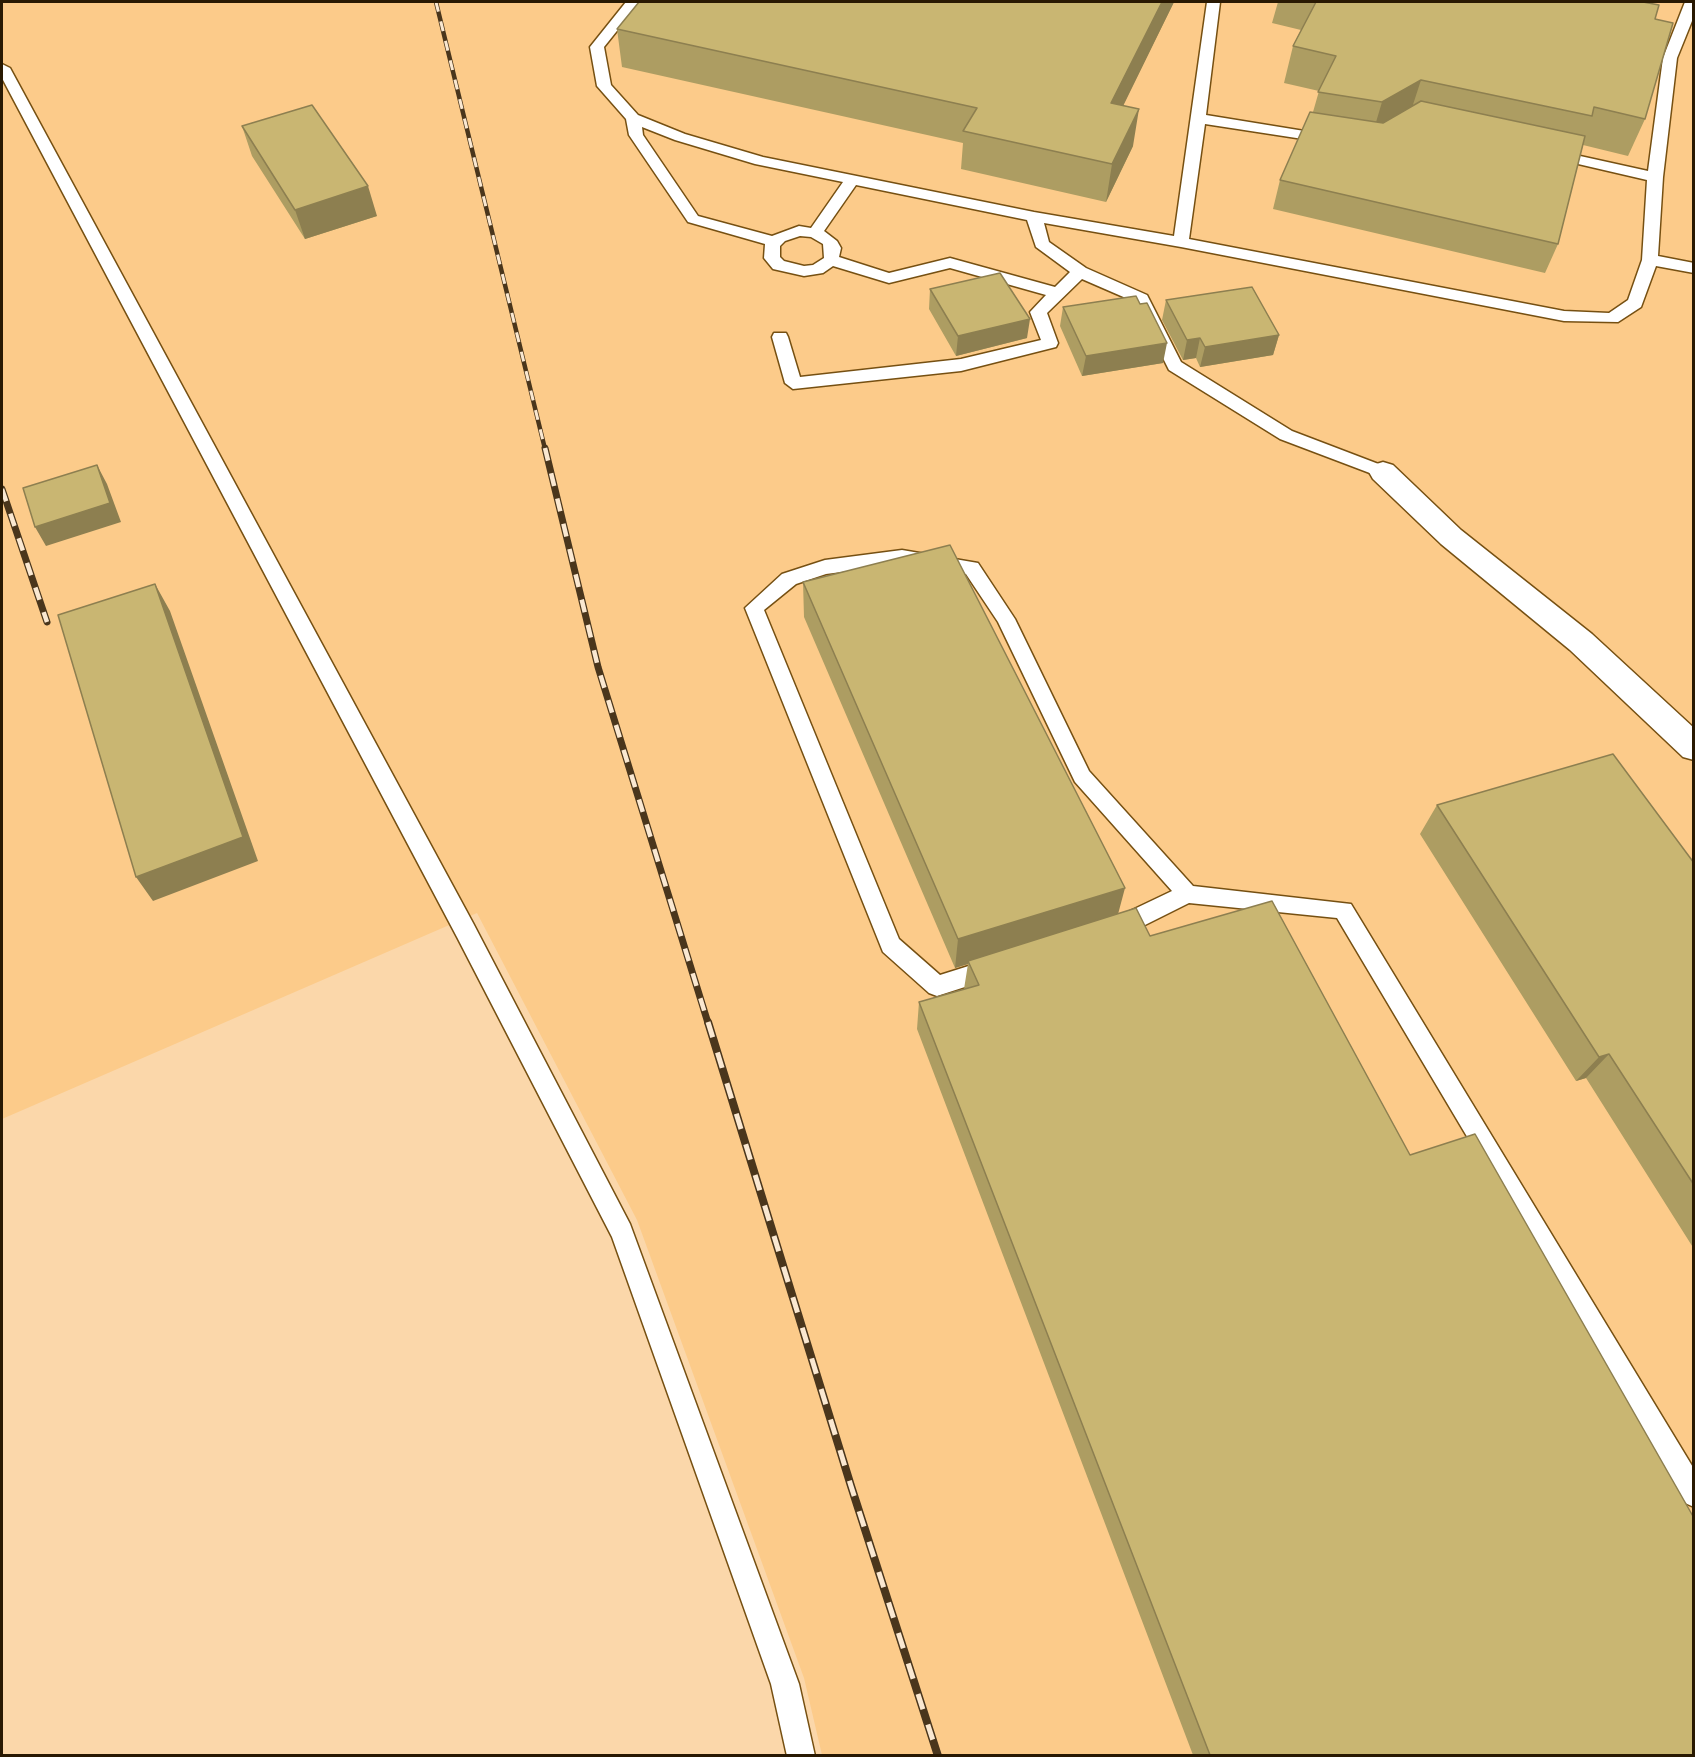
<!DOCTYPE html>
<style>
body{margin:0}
#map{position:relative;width:1695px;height:1757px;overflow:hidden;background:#fbd7aa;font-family:"Source Serif 4",serif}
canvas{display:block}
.frame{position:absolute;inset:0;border:3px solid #291902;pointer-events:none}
</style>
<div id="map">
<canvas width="1695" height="1757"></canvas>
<div class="frame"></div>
</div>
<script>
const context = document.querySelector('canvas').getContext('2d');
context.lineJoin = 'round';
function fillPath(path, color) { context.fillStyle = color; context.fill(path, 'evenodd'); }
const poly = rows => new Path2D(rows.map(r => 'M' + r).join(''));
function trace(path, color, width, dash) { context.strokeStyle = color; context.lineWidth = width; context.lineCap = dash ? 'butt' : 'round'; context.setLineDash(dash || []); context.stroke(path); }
const built = poly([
 [2,2,1693,2,1693,1755,822,1755,804,1678,637,1220,477,913,2,1119]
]);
const lane = poly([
 [626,2,640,2,604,47,611,85,638,115,685,134,763,157,1034,212,1174,236,1207,2,1220,2,1206,115,1329,135,1336,139,1329,143,1205,124,1189,239,1564,311,1609,313,1628,300,1642,260,1647,180,1548,157,1546,154,1553,150,1648,171,1663,58,1685,2,1694,2,1694,16,1677,58,1663,177,1658,256,1694,263,1694,273,1656,266,1641,307,1618,322,1564,321,1181,247,1044,223,1049,242,1086,268,1147,295,1181,362,1292,431,1389,468,1392,472,1389,476,1383,478,1280,439,1169,370,1135,302,1082,279,1047,313,1058,343,1056,347,961,371,793,389,785,383,772,337,774,333,786,333,788,337,800,377,961,359,1041,340,1030,312,1046,295,950,268,889,283,833,266,823,273,804,276,773,269,764,258,765,244,688,222,629,135,626,119,597,86,590,47,626,2],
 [642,127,675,140,755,164,843,182,811,228,799,226,772,236,698,216,643,135,642,127],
 [856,185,1027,220,1036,247,1070,272,1055,287,950,258,889,273,839,257,841,248,837,241,824,231,856,185],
 [800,236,811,237,823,244,824,258,813,265,804,266,784,261,780,257,780,246,785,241,800,236],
 [2,64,10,68,473,923,630,1224,799,1684,815,1756,787,1756,771,1684,612,1237,457,937,2,78,2,64],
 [902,550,978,563,1015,619,1089,771,1193,886,1351,904,1694,1469,1694,1507,1685,1503,1337,918,1189,903,1123,936,1115,938,1107,936,1104,929,1107,922,1172,891,1075,782,998,622,966,574,902,564,826,574,796,584,764,610,899,939,940,975,994,958,1002,961,1005,968,1002,975,937,996,929,993,883,952,745,608,782,574,825,560,902,550]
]);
const secondary = poly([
 [1383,462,1393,465,1461,530,1592,634,1694,728,1694,760,1683,757,1570,650,1441,544,1373,479,1369,472,1373,465,1383,462]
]);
const railFar2 = poly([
 [436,2,545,449]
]);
const railFar1 = poly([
 [545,448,598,667,708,1023],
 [2,489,47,622]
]);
const rail = poly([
 [708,1022,851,1486,938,1756]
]);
const wall = poly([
 [1174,2,1123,105,1133,146,1106,202,961,169,963,143,622,67,617,29],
 [1278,2,1643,2,1655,19,1645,119,1628,156,1583,145,1558,244,1545,273,1273,209,1280,180,1313,112,1319,91,1284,83,1293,46,1301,30,1272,23],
 [242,126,377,216,305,239,252,156],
 [930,289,1027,338,956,356,929,309],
 [1166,300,1279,335,1273,355,1200,367,1196,358,1183,360,1162,320],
 [1063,307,1163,363,1082,376,1060,326],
 [803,582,1118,914,1150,936,1694,1755,1193,1755,917,1029,919,1002,964,989,968,964,955,968,804,617],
 [1437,805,1694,863,1694,1249,1586,1078,1576,1081,1420,834]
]);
const shadedWall = poly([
 [1162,2,1174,2,1106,141,1111,103],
 [1421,80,1409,117,1371,139,1382,102],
 [1139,109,1133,146,1106,202,1112,164],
 [368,186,377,216,305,239,295,210],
 [1030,319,1027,338,956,356,958,336],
 [1279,335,1273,355,1200,367,1205,347],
 [1200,338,1196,358,1183,360,1187,340],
 [1167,343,1163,363,1082,376,1086,356],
 [97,465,107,484,121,522,46,546,35,527],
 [155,584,170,611,258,861,153,901,136,877],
 [1125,888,1117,918,968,961,968,964,955,968,958,939],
 [1609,1054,1586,1078,1576,1081,1599,1057]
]);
const building = poly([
 [639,2,1162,2,1111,103,1139,109,1112,164,963,131,977,108,617,29,639,2],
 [1316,2,1643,2,1659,5,1655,19,1673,23,1645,119,1594,107,1592,116,1421,80,1382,102,1318,92,1336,56,1293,46,1316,2],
 [1421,101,1585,136,1558,244,1280,180,1310,112,1383,123,1421,101],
 [312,105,368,186,295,210,242,126,312,105],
 [1000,273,1030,319,958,336,930,289,1000,273],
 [1252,287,1279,335,1205,347,1200,338,1187,340,1166,300,1252,287],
 [1136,296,1140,304,1147,303,1167,343,1086,356,1063,307,1136,296],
 [97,465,110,503,35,527,23,488,97,465],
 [950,545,1125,888,958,939,803,582,950,545],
 [155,584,243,837,136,877,58,615,155,584],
 [1613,754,1694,863,1694,1185,1609,1054,1599,1057,1437,805,1613,754],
 [1272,901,1410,1155,1475,1134,1694,1518,1694,1755,1210,1755,919,1002,979,985,968,961,1136,908,1150,936,1272,901]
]);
fillPath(built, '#fccb8a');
trace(lane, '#765012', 3);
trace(secondary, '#765012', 3);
fillPath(lane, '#fff');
fillPath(secondary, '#fff');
trace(railFar2, '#4a361c', 4.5);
trace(railFar1, '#4a361c', 7);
trace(rail, '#4a361c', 8);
trace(railFar2, '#fae8d1', 3, [10]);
trace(railFar1, '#fae8d1', 4.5, [13]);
trace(rail, '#fae8d1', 5, [16]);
fillPath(wall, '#ad9d62');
fillPath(shadedWall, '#8d7f50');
fillPath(building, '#c9b672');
trace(building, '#8d7f50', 1.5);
</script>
